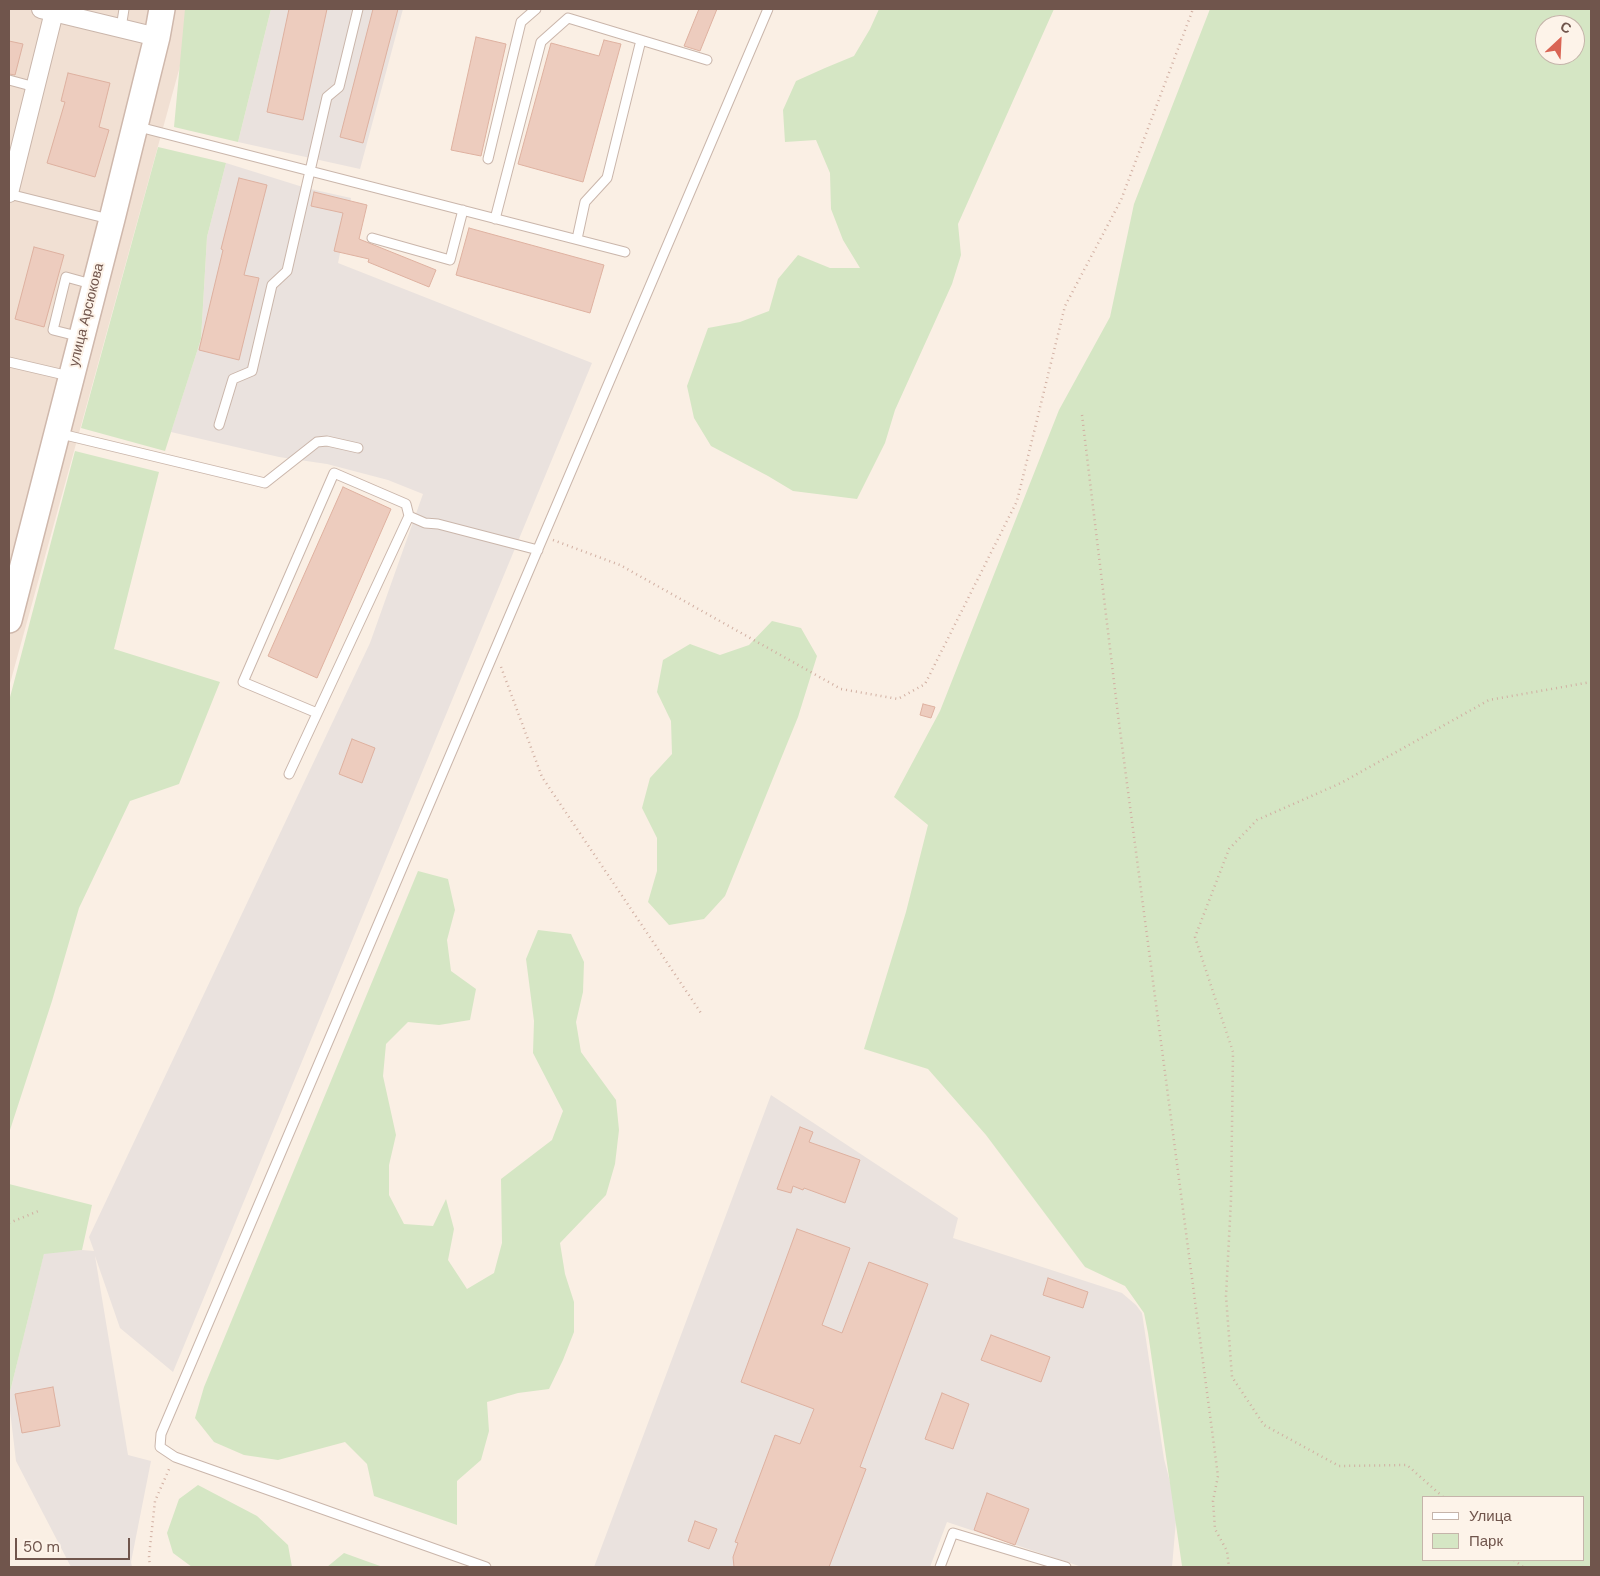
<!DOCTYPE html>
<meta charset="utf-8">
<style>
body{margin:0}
#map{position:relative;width:1600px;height:1576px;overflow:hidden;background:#faefe4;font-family:"DM Sans",sans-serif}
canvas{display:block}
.frame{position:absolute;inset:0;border:10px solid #70554c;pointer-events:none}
.legend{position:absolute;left:1422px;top:1496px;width:162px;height:65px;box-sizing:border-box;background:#fdf3e9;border:1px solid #c5b4aa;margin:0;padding:6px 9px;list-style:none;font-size:15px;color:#70554c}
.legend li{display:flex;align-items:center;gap:10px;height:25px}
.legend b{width:25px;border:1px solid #c5b4aa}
.north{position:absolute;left:1535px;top:15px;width:50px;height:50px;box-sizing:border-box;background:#fdf3e9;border:1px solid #c5b4aa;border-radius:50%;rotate:25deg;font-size:14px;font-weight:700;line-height:20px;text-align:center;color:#70554c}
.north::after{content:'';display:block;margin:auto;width:18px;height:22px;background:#d96454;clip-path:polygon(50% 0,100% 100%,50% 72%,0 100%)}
.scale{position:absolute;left:15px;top:1538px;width:115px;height:22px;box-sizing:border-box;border:2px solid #70554c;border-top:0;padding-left:6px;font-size:15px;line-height:18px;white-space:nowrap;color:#70554c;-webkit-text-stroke:4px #fdf3e9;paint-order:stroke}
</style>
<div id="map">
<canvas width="1600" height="1576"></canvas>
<div class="frame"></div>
<ul class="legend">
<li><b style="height:6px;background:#fff"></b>Улица</li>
<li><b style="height:14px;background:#d5e6c4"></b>Парк</li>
</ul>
<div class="north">С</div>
<div class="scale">50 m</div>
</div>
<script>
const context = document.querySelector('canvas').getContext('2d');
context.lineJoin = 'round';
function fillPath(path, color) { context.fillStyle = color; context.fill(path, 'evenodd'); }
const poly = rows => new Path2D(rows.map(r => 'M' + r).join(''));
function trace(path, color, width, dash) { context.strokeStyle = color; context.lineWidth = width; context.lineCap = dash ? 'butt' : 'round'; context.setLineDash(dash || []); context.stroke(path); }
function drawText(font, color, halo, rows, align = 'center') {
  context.font = font + ' "DM Sans",sans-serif'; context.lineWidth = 4; context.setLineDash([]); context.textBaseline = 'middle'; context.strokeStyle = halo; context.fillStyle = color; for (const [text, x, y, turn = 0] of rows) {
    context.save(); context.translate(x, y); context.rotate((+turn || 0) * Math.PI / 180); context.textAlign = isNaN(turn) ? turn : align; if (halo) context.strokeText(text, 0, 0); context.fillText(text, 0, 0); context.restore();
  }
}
const residential = poly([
 [9,9,193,9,193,19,9,687]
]);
const industrial = poly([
 [271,9,403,9,360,169,238,142],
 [226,163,306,188,351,198,338,263,592,363,173,1372,120,1328,95,1256,128,1455,151,1461,131,1562,132,1567,71,1567,16,1461,9,1402,9,1396,44,1253,82,1250,94,1251,89,1237,370,643,423,494,388,480,327,464,279,457,171,432,201,339,207,237],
 [771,1095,958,1218,953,1238,1122,1293,1136,1305,1142,1313,1164,1459,1177,1509,1172,1567,1082,1567,947,1522,930,1567,594,1567]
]);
const green = poly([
 [185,9,271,9,238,142,174,127],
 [879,9,1054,9,958,224,961,255,952,284,895,410,885,443,857,499,793,491,768,476,711,446,694,418,687,386,708,328,740,322,769,311,778,279,798,255,830,268,860,268,843,240,831,209,830,173,816,140,785,142,783,110,796,81,825,68,854,56,870,29],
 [1210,9,1591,9,1591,1567,1194,1567,1182,1566,1148,1333,1144,1313,1125,1286,1085,1267,986,1135,928,1069,864,1049,906,912,928,825,894,797,940,711,1059,410,1110,317,1134,204],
 [1545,25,1575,25,1575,55,1545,55],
 [1424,1497,1584,1497,1584,1560,1424,1560],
 [158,147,226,163,207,237,201,339,165,451,81,428],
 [75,451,159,472,114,649,220,682,179,784,130,801,79,908,52,1001,9,1133,9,701],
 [772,621,801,628,817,656,798,717,725,896,704,919,669,925,648,902,657,871,657,838,642,808,650,778,672,754,671,721,657,692,663,660,690,644,720,655,749,645],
 [418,871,448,879,455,910,447,940,451,971,476,989,470,1020,439,1025,408,1022,386,1044,383,1076,396,1135,389,1165,389,1195,404,1224,433,1226,446,1199,454,1229,448,1260,467,1289,494,1273,502,1243,501,1179,552,1140,563,1111,533,1053,534,1021,526,959,538,930,571,934,584,962,583,992,576,1022,581,1052,616,1100,619,1130,615,1164,606,1195,560,1243,565,1274,574,1302,574,1332,563,1360,549,1389,518,1393,487,1402,489,1431,481,1460,457,1481,457,1525,374,1496,367,1464,345,1442,278,1460,244,1455,214,1442,195,1418,204,1387],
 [9,1184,92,1205,82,1250,44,1254,9,1396],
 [198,1485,257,1516,288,1545,292,1567,192,1567,173,1553,167,1533,179,1499],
 [344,1553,366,1561,383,1567,327,1567]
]);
const building = poly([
 [289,9,327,9,303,120,267,112,289,9],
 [373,9,398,9,363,143,340,137,373,9],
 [699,9,717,9,700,51,684,46,699,9],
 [476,37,506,44,481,156,451,150,476,37],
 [604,40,621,44,583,182,518,164,551,43,599,56,604,40],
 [9,41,23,44,15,75,9,74,9,41],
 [68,73,110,83,99,127,109,130,95,177,47,163,65,102,61,101,68,73],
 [239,178,267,185,244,275,259,278,239,360,199,350,223,250,221,249,239,178],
 [314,192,367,205,359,239,436,270,429,287,368,262,369,259,334,251,343,213,311,206,314,192],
 [469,228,604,265,590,313,456,275,469,228],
 [34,247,64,255,44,327,15,319,34,247],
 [343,487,391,509,317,678,268,656,343,487],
 [923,704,935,707,931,718,920,715,923,704],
 [352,739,375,748,362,783,339,774,352,739],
 [800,1127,813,1132,809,1142,860,1160,845,1203,804,1188,803,1190,793,1186,791,1193,777,1189,800,1127],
 [797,1229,850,1248,822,1325,842,1333,869,1262,928,1284,860,1467,866,1469,829,1567,734,1567,733,1557,738,1543,735,1542,775,1435,800,1444,814,1409,741,1382,797,1229],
 [1048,1278,1088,1292,1083,1308,1043,1295,1048,1278],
 [991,1335,1050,1357,1041,1382,981,1360,991,1335],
 [53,1387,60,1426,22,1433,15,1394,53,1387],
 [942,1393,969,1404,953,1449,925,1439,942,1393],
 [987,1493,1029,1509,1015,1545,974,1530,987,1493],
 [695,1521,717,1529,709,1549,688,1541,695,1521]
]);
const path = poly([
 [1082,415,1118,715,1218,1476,1213,1501,1215,1529,1227,1551,1229,1567],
 [553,540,620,565,841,689,898,699,925,684,1017,501,1065,306,1121,200,1193,9],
 [501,667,542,777,701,1013],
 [9,1223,41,1210],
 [1443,1497,1407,1465,1339,1466,1264,1425,1232,1377,1226,1296,1231,1200,1233,1052,1195,937,1229,849,1257,820,1341,783,1489,700,1591,682],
 [1514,1560,1523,1567],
 [150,1567,149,1556,155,1501,170,1467]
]);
const lane = poly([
 [121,28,124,9],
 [9,80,35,87],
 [135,126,625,252],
 [488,159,521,22,536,9],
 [9,194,109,219],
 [495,219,541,42,568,18,707,60],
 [372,238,450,260,463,210],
 [577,239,585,202,607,178,641,40],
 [81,337,53,330,66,277,95,285],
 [9,362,69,376],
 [219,425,233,379,252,371,272,285,287,271,327,97,339,87,358,9],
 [57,433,265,483,317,442,327,441,358,448],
 [317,713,243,682,334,473,406,504,409,516],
 [289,774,409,516,425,523,438,524,538,550],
 [486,1567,175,1457,160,1447,161,1434,768,9],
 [940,1567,953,1533,1066,1567]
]);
const street = poly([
 [41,9,157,37],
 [9,193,54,12]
]);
const secondary = poly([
 [9,620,112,219,157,37,162,9]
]);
const streetNames = [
 ["улица Арсюкова",87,315,-76]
];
fillPath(residential, '#f1e0d3');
fillPath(industrial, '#eae2de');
fillPath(green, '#d5e6c4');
fillPath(building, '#edccbe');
trace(building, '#deb1a0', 1);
trace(lane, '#cab6ab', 11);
trace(street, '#cab6ab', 20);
trace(secondary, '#cfb8ac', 28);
trace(path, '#d1afa2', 2.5, [1, 4]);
trace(lane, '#fff', 9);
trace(street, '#fff', 18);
trace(secondary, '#fff', 25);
drawText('14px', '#70554c', '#fdf3e9', streetNames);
</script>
